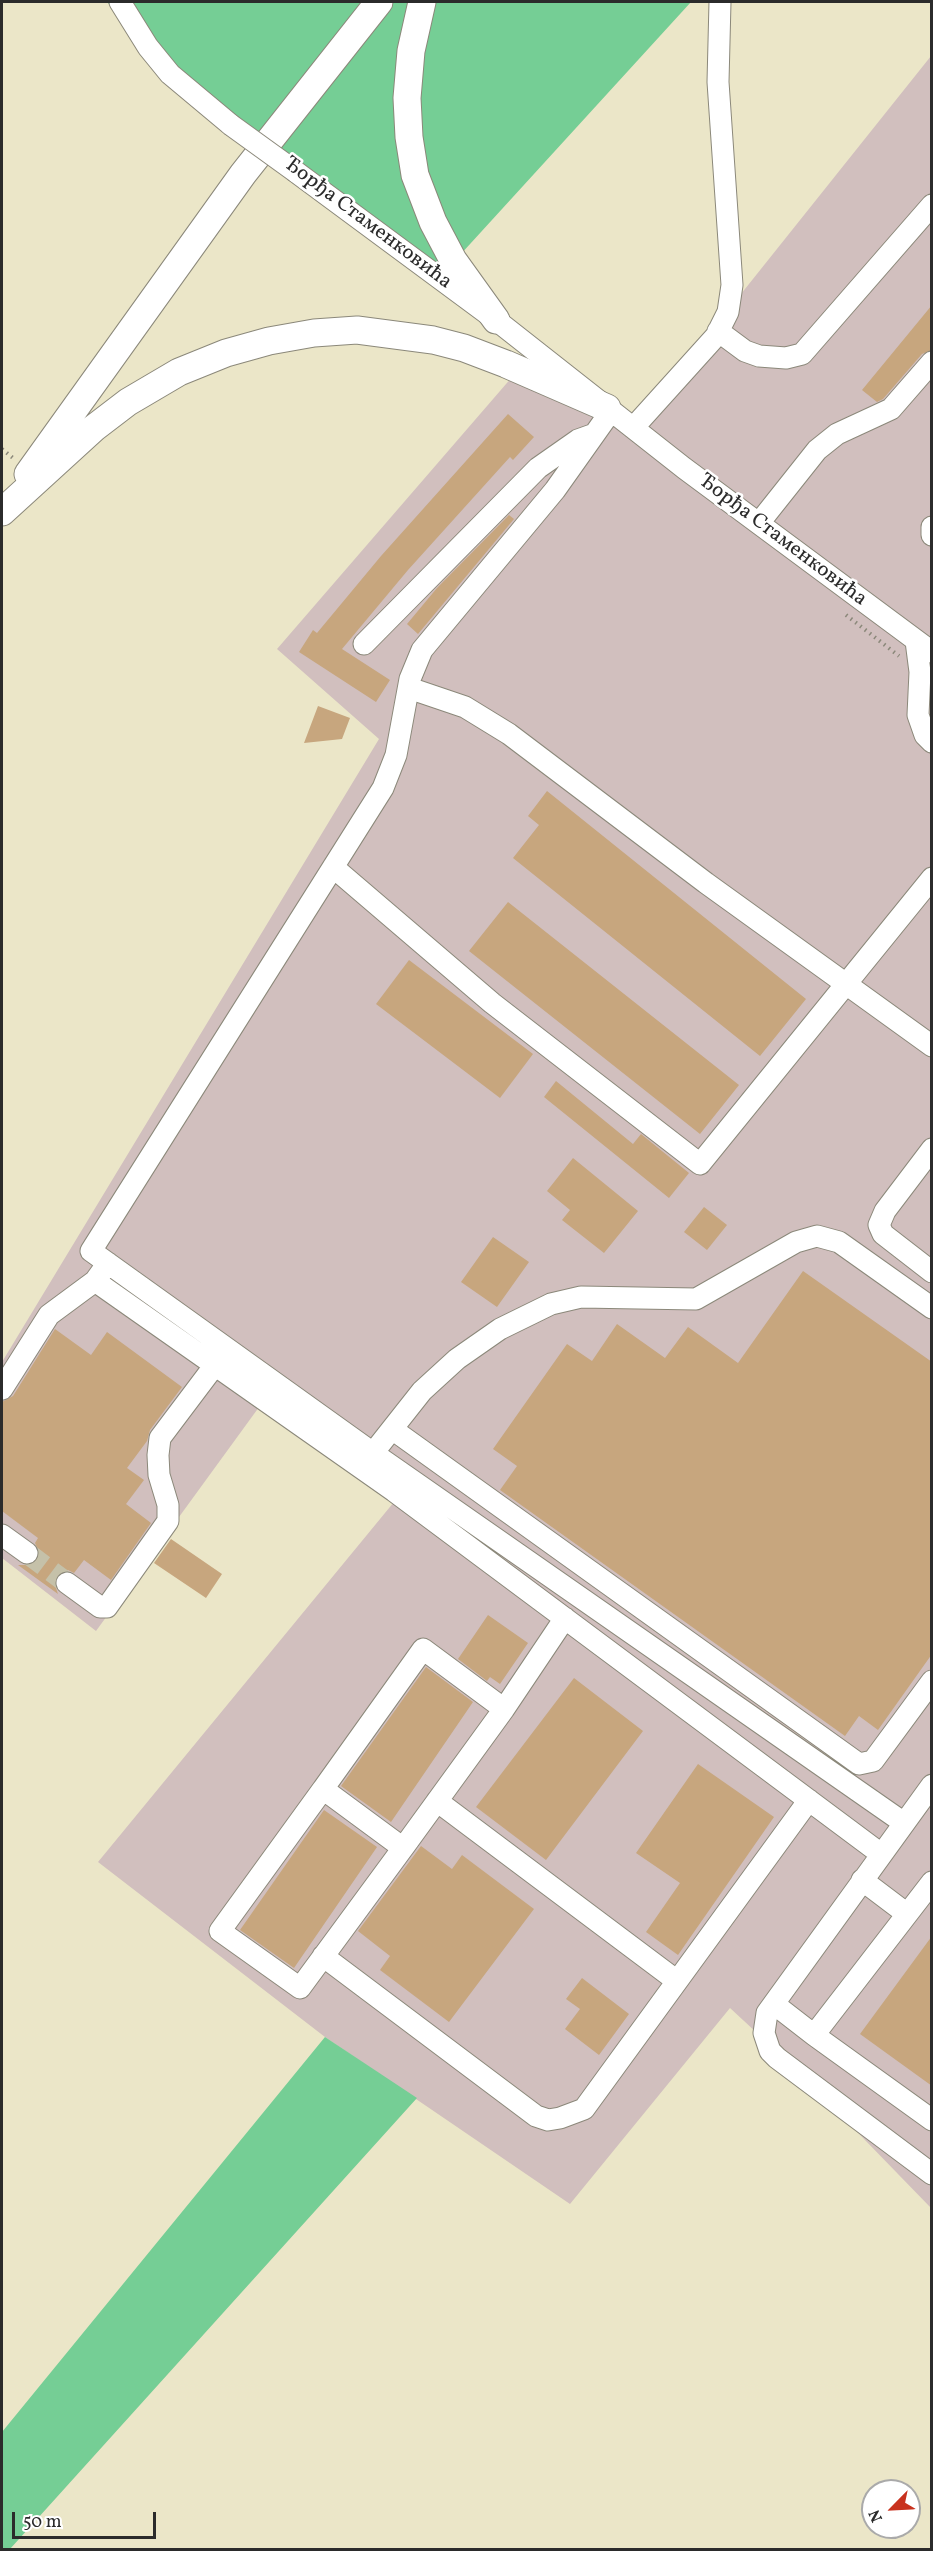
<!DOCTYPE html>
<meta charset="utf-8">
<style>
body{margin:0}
#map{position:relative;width:933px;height:2551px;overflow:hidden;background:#ebe6c8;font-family:Vollkorn,serif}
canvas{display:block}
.frame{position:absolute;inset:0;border:3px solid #2b2b2b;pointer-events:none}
.north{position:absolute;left:861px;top:2479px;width:60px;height:60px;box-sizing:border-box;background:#fff;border:2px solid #aaa;border-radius:50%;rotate:246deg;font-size:16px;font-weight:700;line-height:24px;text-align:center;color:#2b2b2b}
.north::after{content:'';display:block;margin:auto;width:21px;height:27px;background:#c8321e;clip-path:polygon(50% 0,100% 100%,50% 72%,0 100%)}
.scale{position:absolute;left:12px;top:2512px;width:144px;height:27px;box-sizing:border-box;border:3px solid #2b2b2b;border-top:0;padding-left:8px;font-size:18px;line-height:21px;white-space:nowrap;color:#2b2b2b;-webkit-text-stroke:4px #fff;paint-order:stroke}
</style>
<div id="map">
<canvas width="933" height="2551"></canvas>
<div class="frame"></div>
<div class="north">N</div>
<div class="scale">50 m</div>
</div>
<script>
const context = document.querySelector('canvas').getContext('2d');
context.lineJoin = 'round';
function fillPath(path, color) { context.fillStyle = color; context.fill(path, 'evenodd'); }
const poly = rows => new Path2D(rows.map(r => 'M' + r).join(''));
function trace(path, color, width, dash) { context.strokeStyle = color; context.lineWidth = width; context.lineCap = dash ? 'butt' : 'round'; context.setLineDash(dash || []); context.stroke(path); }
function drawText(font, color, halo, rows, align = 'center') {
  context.font = font + ' Vollkorn,serif'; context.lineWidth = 5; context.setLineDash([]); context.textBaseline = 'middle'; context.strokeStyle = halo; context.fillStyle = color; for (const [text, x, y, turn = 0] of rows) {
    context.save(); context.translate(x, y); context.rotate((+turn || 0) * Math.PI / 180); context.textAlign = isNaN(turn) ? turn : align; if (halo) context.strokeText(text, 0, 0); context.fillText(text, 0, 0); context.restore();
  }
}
const industrial = poly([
 [931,56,931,2208,798,2071,730,2008,570,2204,325,2037,98,1862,394,1502,262,1403,96,1631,2,1558,2,1362,379,739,277,649,519,369,634,428]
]);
const green = poly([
 [107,2,378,2,261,140,148,47],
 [382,2,691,2,439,278,273,144],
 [325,2037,417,2098,10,2549,2,2549,2,2432]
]);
const building = poly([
 [932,305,932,350,922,354,883,399,877,402,862,390],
 [508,414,534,437,513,460,510,457,408,570,342,649,390,680,376,702,299,652,313,630,317,633,381,556],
 [509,515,514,519,418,634,407,624,437,588],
 [318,706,350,718,342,739,304,743],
 [547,791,806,999,760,1056,513,858,539,825,528,816],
 [508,902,739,1085,700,1134,469,951],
 [409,960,533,1054,500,1098,376,1004],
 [556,1081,633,1144,641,1134,689,1173,669,1198,544,1097],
 [573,1158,638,1211,604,1253,562,1220,570,1210,547,1191],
 [704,1207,727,1225,707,1250,684,1232],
 [493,1237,529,1262,497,1307,461,1282],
 [803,1271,932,1362,932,1654,878,1730,859,1716,845,1736,500,1490,517,1466,493,1449,567,1344,592,1361,617,1324,665,1358,688,1327,738,1363],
 [55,1329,91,1355,107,1332,182,1387,150,1430,147,1441,127,1468,144,1480,126,1504,151,1523,111,1580,84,1560,74,1573,68,1570,57,1575,54,1582,58,1594,18,1565,32,1565,37,1561,40,1554,35,1543,38,1538,2,1511,2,1402,13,1396],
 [171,1539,222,1574,206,1598,154,1563],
 [488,1615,528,1643,500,1684,490,1677,487,1681,458,1659],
 [426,1667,473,1702,391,1822,341,1786],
 [574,1678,643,1731,546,1860,476,1807],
 [698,1764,774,1817,678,1955,646,1932,680,1883,636,1853],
 [324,1810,377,1847,294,1968,240,1930],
 [421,1846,452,1869,462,1855,534,1909,449,2022,380,1970,390,1956,358,1931],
 [932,1936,932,2086,860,2034],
 [582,1978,629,2014,599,2055,565,2029,580,2009,566,1999]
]);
const minorTunnel = poly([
 [27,1553,67,1583]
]);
const path = poly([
 [2,449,13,458],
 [846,615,899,656]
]);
const minor = poly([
 [120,2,148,47,170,74,231,125],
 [296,172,496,320,684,468,932,652],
 [718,331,745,351,759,356,786,358,802,354,932,205],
 [611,411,555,490,422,650,410,679,396,755,383,788,91,1251,373,1453,904,1823],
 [633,428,716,336,728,312,732,285,718,82,720,2],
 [759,523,817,450,837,434,891,409,932,362],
 [932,527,932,535],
 [916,641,920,672,918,715,925,735,932,742],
 [364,644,538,468,578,440,592,435],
 [409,688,465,707,509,734,706,883,932,1046],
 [333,867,492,1003,700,1164,932,878],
 [932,1149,885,1211,879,1225,883,1234,932,1272],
 [108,1263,95,1281,394,1491,881,1854],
 [2,1389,49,1315,95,1281],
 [392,1429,859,1764,873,1761,932,1681],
 [373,1453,422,1391,457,1359,500,1329,551,1304,581,1297,696,1299,796,1242,817,1236,839,1242,932,1308],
 [2,1535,27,1553],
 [67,1583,100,1607,107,1607,168,1521,168,1505,159,1475,158,1455,160,1438,215,1365],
 [504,1709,403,1848,323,1789,423,1649,504,1709,565,1618],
 [932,1785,767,2013,764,2033,770,2051,777,2058,932,2174],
 [323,1789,220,1931,300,1988,403,1848],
 [437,1801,677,1981],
 [862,1880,907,1914],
 [932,1882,814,2035,932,2120],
 [323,1956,536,2116,548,2120,560,2118,584,2109,809,1800],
 [774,2004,814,2035]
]);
const major = poly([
 [422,2,411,51,407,98,409,137,415,175,433,222,453,260,496,320],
 [28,474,243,174,379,2],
 [2,512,94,428,128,402,179,372,226,353,269,341,314,333,357,330,433,340,464,348,506,364,607,408]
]);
const minorBridge = poly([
 [231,125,296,172]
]);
const streetNames = [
 ["Ђорђа Стаменковића",367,224,37],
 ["Ђорђа Стаменковића",782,541,37]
];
fillPath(industrial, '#d1bfbe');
fillPath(green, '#75ce95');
fillPath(building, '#c7a67e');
trace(minorTunnel, '#c5c1a9', 21, [21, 10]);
trace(minor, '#8b887a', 23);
trace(major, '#8b887a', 29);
trace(path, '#8b887a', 4, [1.5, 4.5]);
trace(minor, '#fff', 21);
trace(major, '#fff', 27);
trace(minorBridge, '#8b887a', 23, []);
trace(minorBridge, '#fff', 21);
drawText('21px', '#2b2b2b', '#fff', streetNames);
</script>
